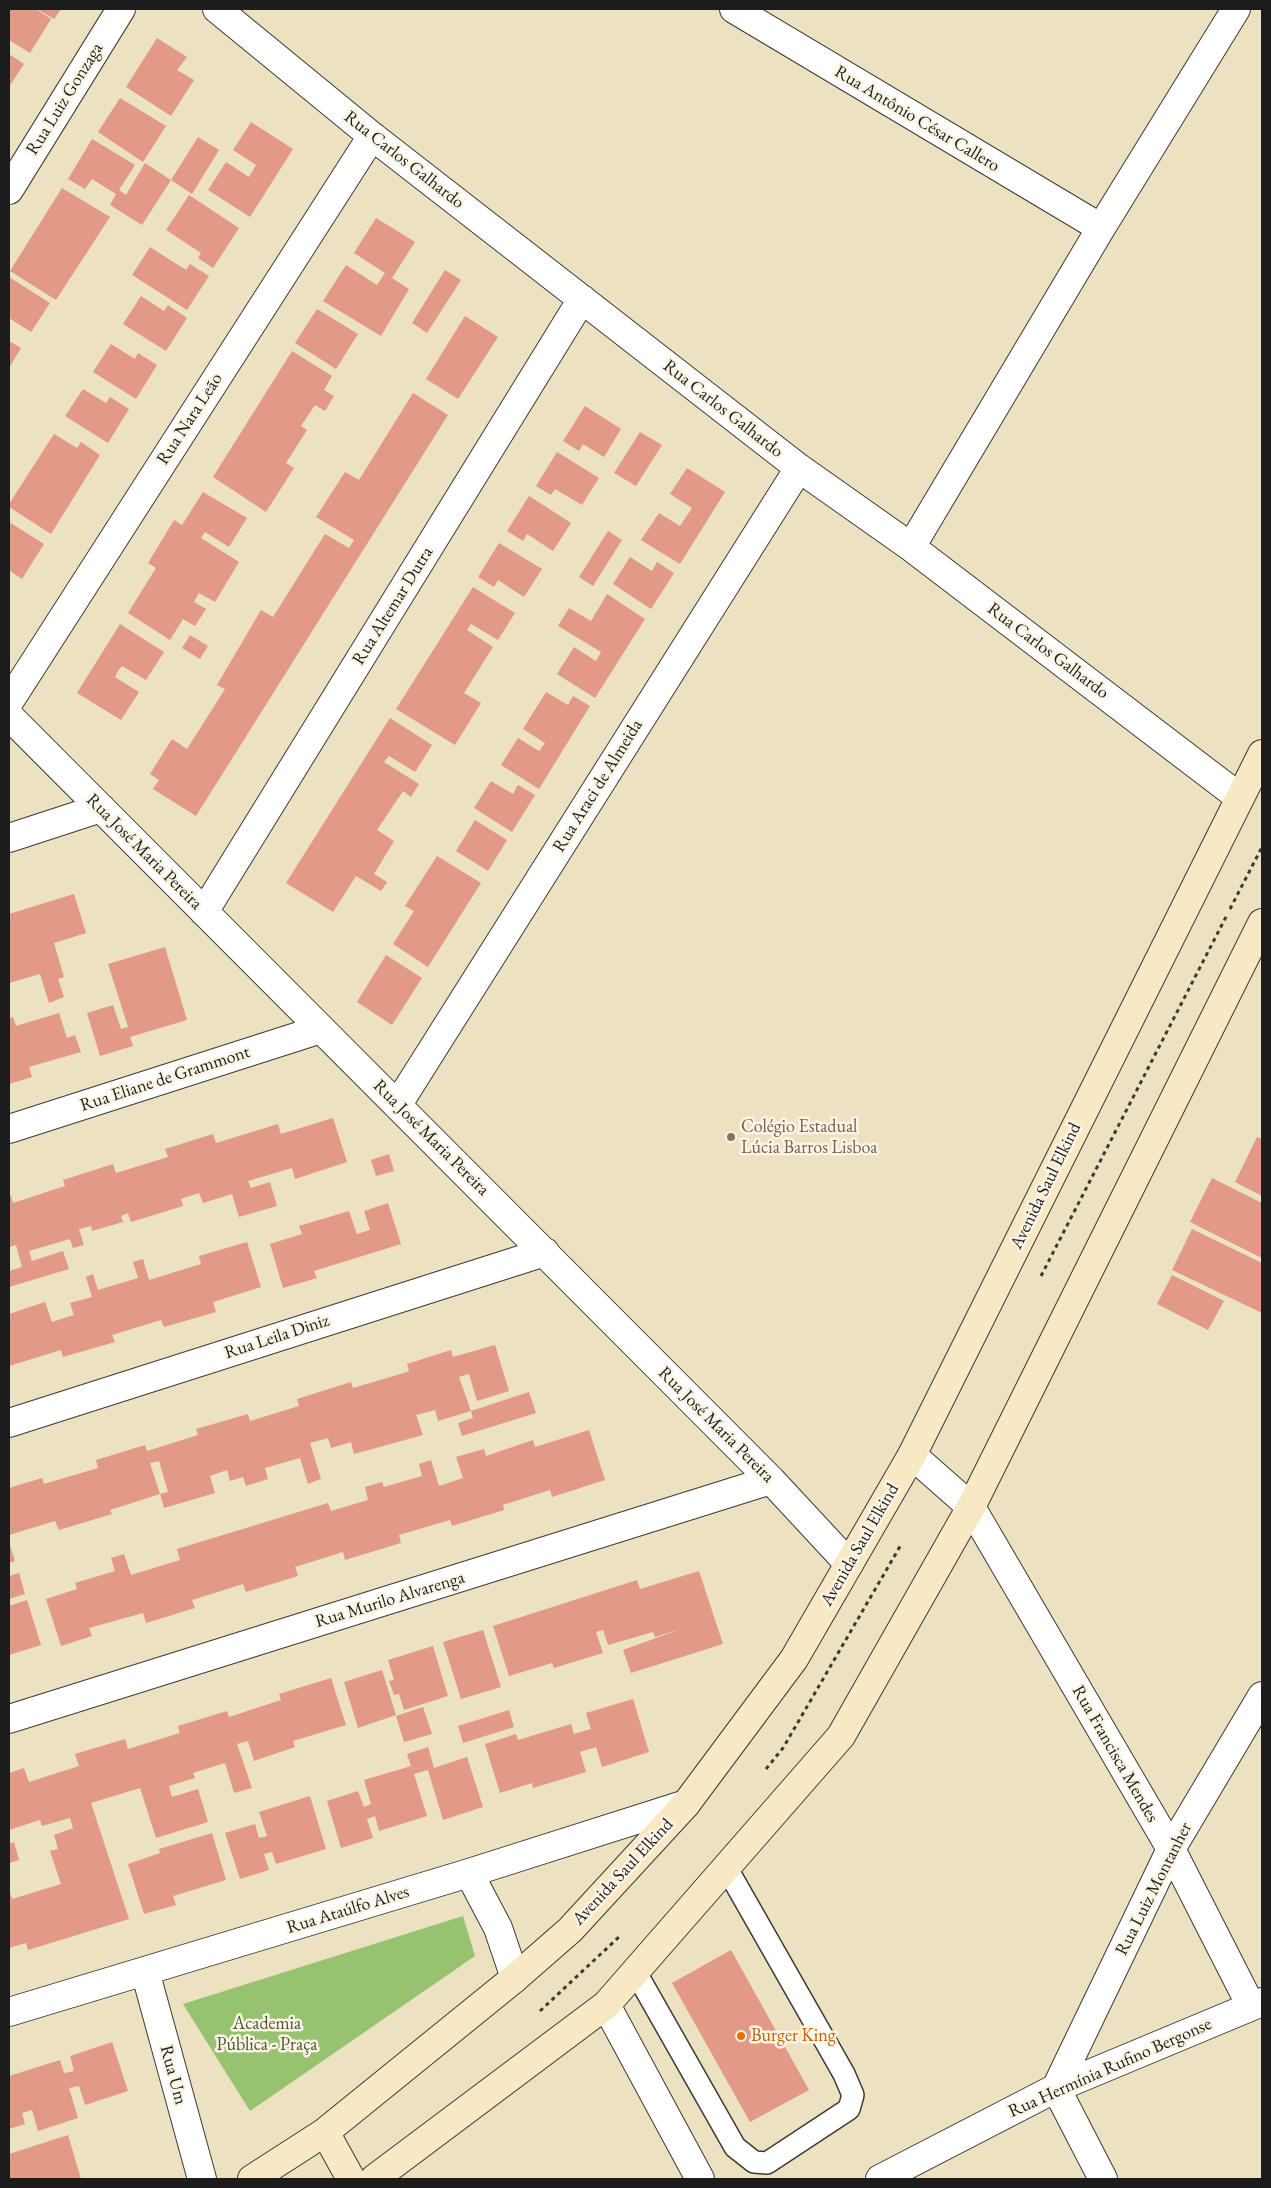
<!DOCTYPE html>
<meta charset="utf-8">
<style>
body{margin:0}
#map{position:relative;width:1271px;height:2188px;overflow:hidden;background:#ece1c0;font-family:"EB Garamond",serif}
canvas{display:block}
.frame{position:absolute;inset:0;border:10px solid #1c1c1c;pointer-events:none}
</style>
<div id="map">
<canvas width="1271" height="2188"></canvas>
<div class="frame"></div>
</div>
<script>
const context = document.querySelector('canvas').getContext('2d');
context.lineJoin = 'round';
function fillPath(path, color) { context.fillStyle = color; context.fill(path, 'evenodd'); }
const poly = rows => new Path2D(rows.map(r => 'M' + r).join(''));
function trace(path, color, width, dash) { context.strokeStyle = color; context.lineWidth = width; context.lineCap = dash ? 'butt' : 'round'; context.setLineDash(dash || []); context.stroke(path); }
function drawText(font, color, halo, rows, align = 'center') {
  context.font = font + ' "EB Garamond",serif'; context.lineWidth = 5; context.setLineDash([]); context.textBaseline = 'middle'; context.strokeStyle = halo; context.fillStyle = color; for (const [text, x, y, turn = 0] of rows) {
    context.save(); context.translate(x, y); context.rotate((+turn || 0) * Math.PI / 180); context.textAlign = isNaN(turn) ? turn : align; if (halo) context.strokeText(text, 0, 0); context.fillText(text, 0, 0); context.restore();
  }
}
const green = poly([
 [463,1916,475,1956,250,2111,183,2004]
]);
const building = poly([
 [9,9,36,9,51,19,30,53,9,40],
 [37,9,61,9,54,19],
 [157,38,187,57,177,70,194,80,171,116,126,87],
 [9,54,24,64,9,87],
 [120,98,166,126,143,162,98,132],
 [251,122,293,149,250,217,208,190,226,162,249,177,256,165,233,150],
 [198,137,219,150,192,194,171,180],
 [92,139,135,165,119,190,126,195,145,163,171,180,142,225,110,205,116,194,92,179,85,189,68,179],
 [62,188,110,217,56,300,10,271],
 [189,195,239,228,213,268,198,258,201,253,166,230],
 [376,218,415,242,392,278,409,289,381,336,323,301,346,265,377,285,385,273,354,253],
 [150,247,186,270,190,264,209,276,187,310,132,275],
 [445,270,461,280,427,333,412,323],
 [9,277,50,303,31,332,9,318],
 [141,296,164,311,168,305,187,318,166,351,123,324],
 [317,309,358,334,336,369,295,343],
 [465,316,498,337,458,399,426,379],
 [9,341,21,348,9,368],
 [111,344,135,359,138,353,157,365,136,399,93,372],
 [292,351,332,376,324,390,334,396,325,411,315,405,301,426,307,430,286,463,294,468,266,512,213,477],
 [83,389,106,403,110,397,129,409,108,443,65,416],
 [413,393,448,415,196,816,153,789,159,780,150,774,172,739,187,749,225,689,217,685,261,610,273,617,325,534,349,548,354,540,316,517,345,472,359,480],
 [585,406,621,429,604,457,583,444,579,451,563,441],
 [640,432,662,445,636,486,614,473],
 [54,434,77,448,81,442,100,455,51,534,9,507,9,504],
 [557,452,599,478,582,505,555,489,551,495,536,486],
 [687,468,725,492,680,564,641,540,659,513,680,526,692,508,670,494],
 [203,492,247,518,229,547,205,532,201,538,239,562,215,602,199,593,194,602,206,609,195,626,183,619,170,640,128,613,156,568,148,563,174,520,182,525],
 [529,496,571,523,553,551,527,534,523,541,507,531],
 [9,522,44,544,22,579,9,570],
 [608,531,622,540,593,586,579,577],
 [499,543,542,569,524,597,498,580,494,587,478,577],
 [630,557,652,571,657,562,674,573,651,609,613,584],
 [473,587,515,613,498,640,471,624,467,630,493,647,464,693,481,703,455,745,396,709],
 [607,594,645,619,595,698,557,674,574,647,596,661,601,652,558,626,569,608,591,621],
 [120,624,164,652,146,680,122,666,118,671,115,677,139,692,121,720,77,693],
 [190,635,208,646,200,659,182,648],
 [546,692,568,705,573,696,590,706,539,789,501,765,518,738,539,751,545,743,523,729],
 [390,718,432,745,415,772,389,756,384,762,419,784,411,797,403,791,377,830,394,841,374,874,387,882,381,891,356,876,333,912,286,883],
 [491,781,513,794,518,785,535,795,512,832,474,808],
 [475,820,507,840,488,871,456,851],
 [437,856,481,883,428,967,393,944,414,911,405,906],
 [74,894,86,933,54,943,64,977,58,979,64,997,49,1003,40,974,9,983,9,914],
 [165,947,187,1020,130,1037,133,1046,100,1056,87,1013,113,1005,121,1029,128,1027,108,964],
 [386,955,422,978,392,1025,357,1002],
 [59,1013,67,1038,75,1035,81,1052,29,1067,32,1077,9,1084,9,1018,13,1017,16,1026],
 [333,1118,347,1162,295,1179,292,1168,248,1181,251,1188,270,1182,277,1206,239,1217,232,1194,203,1203,199,1193,181,1199,183,1206,131,1222,128,1213,121,1216,123,1222,92,1231,91,1226,79,1229,84,1245,73,1248,70,1239,29,1251,32,1261,63,1251,69,1269,9,1287,9,1271,22,1267,16,1245,9,1247,9,1197,11,1196,13,1203,65,1186,63,1180,113,1164,116,1173,168,1157,165,1149,213,1134,216,1143,278,1124,281,1134],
 [1257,1137,1262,1139,1262,1196,1235,1182],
 [389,1154,394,1171,376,1176,371,1160],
 [1212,1178,1262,1203,1262,1258,1190,1222],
 [388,1203,401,1244,314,1271,317,1278,283,1288,270,1244,302,1234,299,1226,349,1211,357,1234,370,1230,364,1211],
 [1192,1229,1262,1263,1262,1313,1172,1270],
 [247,1242,261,1287,213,1302,216,1312,164,1327,161,1320,112,1335,115,1342,63,1357,61,1350,9,1366,9,1314,45,1302,52,1322,74,1315,70,1303,92,1297,86,1277,93,1274,98,1290,138,1278,133,1262,143,1259,149,1280,201,1264,199,1256],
 [1172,1275,1224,1301,1208,1330,1157,1304],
 [495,1345,509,1391,477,1401,469,1374,459,1377,471,1411,438,1421,435,1410,416,1415,423,1435,354,1454,351,1442,331,1448,328,1438,310,1443,321,1479,308,1484,300,1458,265,1468,268,1479,246,1486,243,1477,230,1481,227,1470,210,1476,215,1493,164,1508,160,1494,168,1492,159,1461,150,1463,160,1494,110,1510,112,1514,59,1530,55,1521,9,1535,9,1488,42,1478,44,1484,98,1468,96,1460,145,1445,147,1451,198,1435,196,1429,248,1414,250,1421,299,1406,297,1399,351,1382,353,1388,404,1373,409,1371,407,1364,451,1350,453,1357],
 [529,1392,536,1413,462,1436,458,1423,473,1418,471,1411],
 [589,1430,605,1480,552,1497,550,1490,503,1505,504,1510,452,1526,450,1520,399,1535,401,1543,345,1560,343,1552,295,1567,298,1576,246,1592,243,1584,192,1600,195,1608,146,1623,143,1613,89,1628,92,1636,61,1646,46,1599,77,1589,75,1583,115,1571,111,1558,124,1554,131,1575,180,1560,177,1549,328,1503,331,1511,368,1500,365,1487,382,1482,384,1487,422,1476,419,1464,431,1460,439,1486,463,1478,456,1457,484,1449,486,1456,533,1440,535,1447],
 [9,1542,15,1561,9,1563],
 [699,1571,723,1644,631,1673,623,1650,681,1629,655,1637,653,1632,608,1645,603,1630,596,1632,603,1653,554,1668,552,1663,509,1676,493,1626,637,1580,640,1589],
 [19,1573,25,1594,9,1599,9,1576],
 [27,1600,41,1645,9,1655,9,1606],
 [483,1630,501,1687,461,1699,443,1642],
 [433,1646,448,1696,404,1710,399,1694,394,1695,389,1681,394,1680,388,1660],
 [382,1670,396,1715,358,1728,344,1682],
 [331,1678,346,1725,293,1741,295,1747,254,1761,248,1741,237,1744,252,1788,234,1793,225,1763,193,1773,195,1778,169,1786,172,1797,198,1789,208,1822,156,1838,140,1788,91,1803,129,1919,28,1950,26,1943,9,1948,9,1890,12,1899,61,1884,50,1851,58,1849,54,1835,73,1828,70,1818,42,1826,40,1820,9,1830,9,1773,24,1768,29,1782,79,1766,75,1754,125,1739,128,1749,180,1733,178,1726,227,1711,229,1717,281,1700,279,1694],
 [633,1699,649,1752,602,1767,596,1747,580,1752,586,1772,533,1788,532,1783,500,1793,485,1744,516,1734,518,1740,571,1724,574,1734,591,1729,586,1713],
 [423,1707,432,1734,404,1742,396,1716],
 [509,1710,514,1727,463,1743,458,1726],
 [428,1747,434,1768,467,1757,483,1807,443,1820,428,1770,414,1774,427,1816,379,1831,375,1816,367,1819,373,1838,341,1848,327,1801,358,1791,364,1807,371,1804,364,1780,411,1766,407,1754],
 [310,1796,326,1849,276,1864,272,1852,264,1854,269,1870,240,1879,225,1833,255,1824,259,1838,267,1836,259,1812],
 [212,1833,226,1880,173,1896,176,1905,144,1914,128,1864,160,1853,159,1849],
 [14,1842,19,1860,9,1863,9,1844],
 [731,1950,809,2090,750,2122,672,1983],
 [112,2042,128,2091,85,2105,79,2086,69,2088,78,2118,38,2131,32,2110,22,2113,25,2124,9,2129,9,2076,60,2060,64,2073,74,2071,70,2056],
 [68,2135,81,2179,9,2179,9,2154]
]);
const path = poly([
 [1230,909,1262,847],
 [1041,1276,1227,915],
 [766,1769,783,1748,902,1543],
 [540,2011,621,1935]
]);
const service = poly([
 [635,1971,735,2147,754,2162,767,2163,849,2109,853,2095,844,2074,726,1867]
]);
const minor = poly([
 [217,9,372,136,799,468,911,547,1239,797],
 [734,9,1101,228],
 [9,190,121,9],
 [911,547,1101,228,1236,9],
 [9,702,372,136],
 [9,716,771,1480,849,1564],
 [9,838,101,808],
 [204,912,582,299],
 [398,1104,799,468],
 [9,1129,321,1029],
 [9,1423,545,1252],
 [912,1455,971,1507,1171,1849,1251,2006],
 [9,1719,771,1480],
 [469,1873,498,1928,515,1978],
 [145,1971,202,2179],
 [606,2005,700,2179],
 [9,2012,469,1873,686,1804],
 [880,2179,1056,2088,1262,2002],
 [1103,2179,1056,2088,1171,1849,1262,1696]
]);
const secondary = poly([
 [325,2132,351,2179],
 [252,2179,325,2132,515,1978,570,1930,686,1804,794,1659,912,1455,1262,754],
 [374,2179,606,2005,841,1736,971,1507,1262,923]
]);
const markers = [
 [731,1137,5,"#8d6e63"],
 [741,2036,5,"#e8710a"]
];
const streetNames = [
 ["Rua Luiz Gonzaga",65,99,-58],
 ["Rua Antônio César Callero",917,119,31],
 ["Rua Carlos Galhardo",404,160,38],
 ["Rua Carlos Galhardo",723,409,38],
 ["Rua Nara Leão",190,419,-57],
 ["Rua Altemar Dutra",393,606,-58],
 ["Rua Carlos Galhardo",1048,651,37],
 ["Rua Araci de Almeida",598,786,-58],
 ["Rua José Maria Pereira",144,852,45],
 ["Rua Eliane de Grammont",165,1079,-18],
 ["Rua José Maria Pereira",431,1138,45],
 ["Avenida Saul Elkind",1046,1186,-64],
 ["Rua Leila Diniz",277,1337,-18],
 ["Rua José Maria Pereira",716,1425,45],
 ["Avenida Saul Elkind",860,1545,-60],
 ["Rua Murilo Alvarenga",390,1600,-17],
 ["Rua Francisca Mendes",1115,1754,60],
 ["Avenida Saul Elkind",623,1872,-47],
 ["Rua Luiz Montanher",1154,1889,-63],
 ["Rua Ataúlfo Alves",348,1910,-17],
 ["Rua Hermínia Rufino Bergonse",1110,2068,-24],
 ["Rua Um",173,2075,75]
];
const educationNames = [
 ["Colégio Estadual",741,1127],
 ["Lúcia Barros Lisboa",741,1148]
];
const parkNames = [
 ["Academia",267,2024],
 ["Pública - Praça",267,2045]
];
const foodNames = [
 ["Burger King",751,2036]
];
fillPath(green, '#97c370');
fillPath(building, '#e29986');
trace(service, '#3b3a35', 24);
trace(minor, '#3b3a35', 30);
trace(secondary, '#3b3a35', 30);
trace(path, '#3b3a35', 3, [4, 4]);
trace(service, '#fff', 21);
trace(minor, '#fff', 28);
trace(secondary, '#f8e8c3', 28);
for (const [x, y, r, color] of markers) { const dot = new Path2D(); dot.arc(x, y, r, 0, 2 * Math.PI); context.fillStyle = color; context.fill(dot); trace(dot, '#fcf5e5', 2); }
drawText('18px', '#1c1c1c', '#fcf5e5', streetNames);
drawText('18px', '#785e54', '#fcf5e5', educationNames, 'left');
drawText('18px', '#475639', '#fcf5e5', parkNames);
drawText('18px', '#c56008', '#fcf5e5', foodNames, 'left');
</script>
